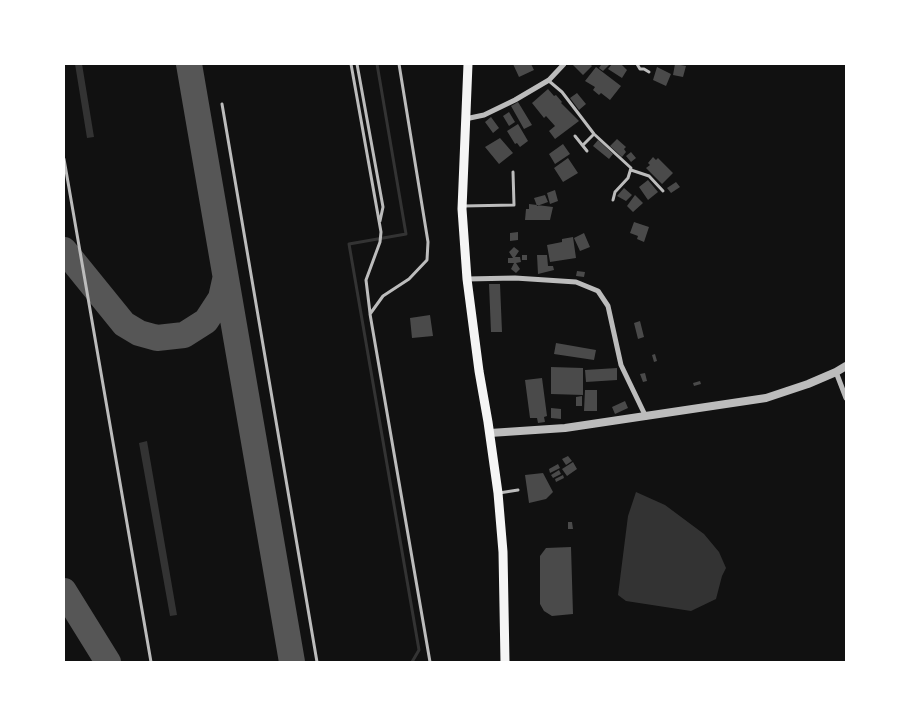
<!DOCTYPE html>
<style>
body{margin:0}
#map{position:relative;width:910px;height:726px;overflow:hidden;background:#111;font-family:Helvetica,sans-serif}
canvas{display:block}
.frame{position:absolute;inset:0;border:65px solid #fff;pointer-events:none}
</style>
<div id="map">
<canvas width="910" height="726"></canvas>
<div class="frame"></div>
</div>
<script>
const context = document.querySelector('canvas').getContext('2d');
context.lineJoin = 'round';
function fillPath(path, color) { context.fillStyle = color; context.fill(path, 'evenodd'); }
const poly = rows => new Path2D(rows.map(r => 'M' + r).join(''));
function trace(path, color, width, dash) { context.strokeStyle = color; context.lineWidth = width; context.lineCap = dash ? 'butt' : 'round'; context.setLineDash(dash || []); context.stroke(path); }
const water = poly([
 [75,64,82,64,94,137,87,138],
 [147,441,177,615,170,616,139,443],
 [636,492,665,505,704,534,719,552,726,568,722,576,716,599,691,611,626,601,618,595,628,516]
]);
const stream = poly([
 [377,64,406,234,349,244,419,650,412,662]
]);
const taxiway = poly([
 [189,64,292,662],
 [64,250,124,324,139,333,157,338,184,335,206,321,221,298,225,280],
 [64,591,108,662]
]);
const building = poly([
 [513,64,531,64,534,70,519,77],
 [572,64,590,64,592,66,583,75],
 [599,64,610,64,603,71,599,68,601,65],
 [612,64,621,64,627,70,622,78,608,69],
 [675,64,686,66,683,77,673,75],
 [596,67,621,86,610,100,601,93,599,95,593,90,595,87,585,81],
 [657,67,671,74,666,86,653,80],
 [548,89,554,96,556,95,562,102,561,103,579,121,555,139,549,131,555,126,546,116,544,118,532,103],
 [577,93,586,104,579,110,570,98],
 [518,102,532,125,524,129,511,106],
 [509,112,515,122,509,126,503,116],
 [491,117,499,128,493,133,485,122],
 [518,124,528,141,520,147,517,143,515,144,507,131],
 [500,138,513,153,499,164,485,147],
 [617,139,626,147,624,149,626,152,622,157,610,146],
 [598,140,613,154,609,159,593,146],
 [563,144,570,154,555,164,549,154],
 [631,152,636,158,631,162,626,156],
 [653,157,656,160,658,158,673,173,662,184,646,168,650,165,648,163],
 [568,158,578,173,563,182,554,168],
 [648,180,658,192,648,200,639,187],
 [676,182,680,187,671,193,667,188],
 [624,188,632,195,626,201,617,196],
 [555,190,558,201,550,204,547,193],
 [545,195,548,202,537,206,534,198],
 [635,195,643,203,633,212,627,206],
 [529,204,553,207,550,220,525,220,526,209,529,209],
 [634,222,649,227,644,242,637,239,638,236,630,233],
 [518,232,518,240,510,241,510,233],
 [584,233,590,247,580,251,574,238],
 [573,237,576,258,550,262,547,245,562,242,562,239],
 [514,247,519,251,515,257,520,257,521,262,516,263,520,269,516,273,511,269,514,263,508,263,508,258,513,258,509,252],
 [522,255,527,255,527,260,522,260],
 [537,255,547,255,548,266,553,266,554,270,538,274],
 [577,271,585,272,584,277,576,276],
 [489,284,500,284,502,332,491,332],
 [430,315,433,336,412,338,410,318],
 [640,321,644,337,638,339,634,323],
 [556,343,596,350,594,360,554,354],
 [655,354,657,361,654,362,652,355],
 [551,367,583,368,583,395,551,394],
 [617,368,617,380,586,382,585,370],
 [645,373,647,381,643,382,640,374],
 [542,378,547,416,544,417,545,422,538,423,537,418,530,418,525,380],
 [700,381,701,384,694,386,693,383],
 [585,390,597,390,597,411,584,411],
 [582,396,582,406,576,406,576,397],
 [625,401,628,408,615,414,612,407],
 [551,408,561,409,561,419,551,418],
 [568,456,572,461,566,465,562,459],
 [573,462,577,469,567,476,562,469],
 [558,464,560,468,550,473,549,469],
 [559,470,561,474,553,478,551,475],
 [543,473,553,492,546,499,529,503,525,475],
 [563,475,564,478,556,482,555,479],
 [568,522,572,522,573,529,568,529],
 [571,547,573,614,552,616,544,611,540,604,540,556,546,548]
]);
const service = poly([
 [351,64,381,232,380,242,366,280,370,313],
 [357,64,383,207,380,221],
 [399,64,428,242,427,260,409,279,383,296,370,314,430,662],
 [637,64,640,69,644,69,649,72],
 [549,81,562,92,594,134,631,168,628,178,615,192,613,200],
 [222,104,317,662],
 [575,136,587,151],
 [583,145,594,134],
 [64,159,151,662],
 [631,170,649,176,663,191],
 [463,206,514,205,513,172],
 [499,493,518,490]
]);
const minor = poly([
 [465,119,484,115,515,100,549,80,564,64],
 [467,279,515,278,576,282,598,291,608,306,621,365,646,417],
 [836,372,846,398]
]);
const tertiary = poly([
 [490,433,565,428,766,398,808,384,836,372,846,366]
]);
const primary = poly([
 [468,64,462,209,467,279,479,371,488,422,498,493,503,552,505,662]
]);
fillPath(water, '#333');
trace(stream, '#333', 3);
trace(taxiway, '#565656', 26);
fillPath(building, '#4a4a4a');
trace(service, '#bcbcbc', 3);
trace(minor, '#bcbcbc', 5);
trace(tertiary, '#bcbcbc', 8);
trace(primary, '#f5f5f5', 9);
</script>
